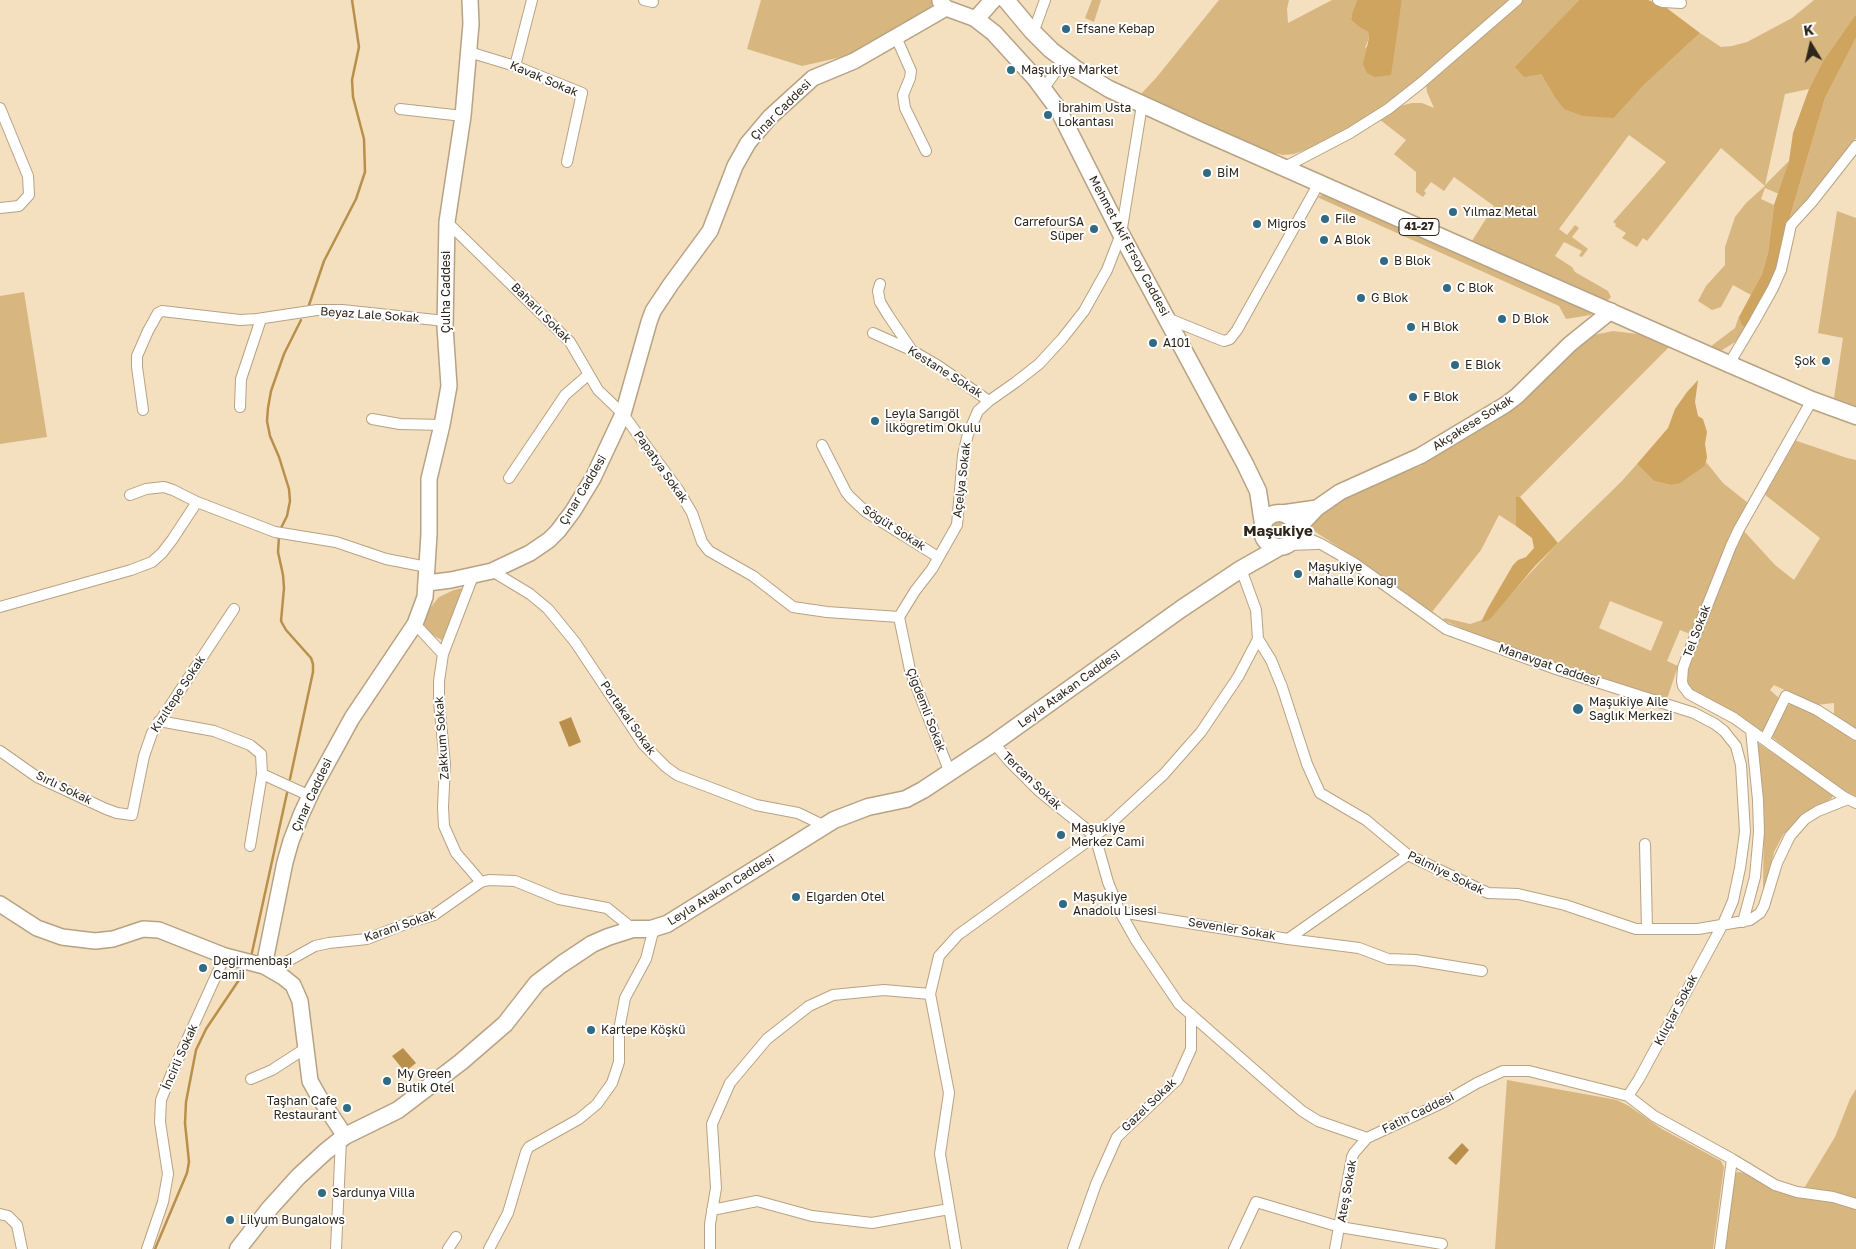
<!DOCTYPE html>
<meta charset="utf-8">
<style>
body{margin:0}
#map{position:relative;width:1856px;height:1249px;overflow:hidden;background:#f4dfbf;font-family:"Golos Text",sans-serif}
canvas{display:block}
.north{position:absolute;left:1786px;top:20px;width:50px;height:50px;-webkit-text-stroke:4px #fff;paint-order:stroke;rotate:351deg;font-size:14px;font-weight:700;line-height:20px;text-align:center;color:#2e261a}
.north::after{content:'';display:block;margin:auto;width:18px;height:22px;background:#2e261a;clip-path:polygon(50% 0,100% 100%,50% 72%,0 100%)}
</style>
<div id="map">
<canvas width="1856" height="1249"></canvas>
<div class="north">K</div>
</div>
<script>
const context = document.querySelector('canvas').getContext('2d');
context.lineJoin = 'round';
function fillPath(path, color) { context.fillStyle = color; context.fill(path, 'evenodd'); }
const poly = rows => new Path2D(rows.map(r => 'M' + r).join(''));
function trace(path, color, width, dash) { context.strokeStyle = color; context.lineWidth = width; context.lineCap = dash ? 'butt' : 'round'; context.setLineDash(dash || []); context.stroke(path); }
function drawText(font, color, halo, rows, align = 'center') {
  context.font = font + ' "Golos Text",sans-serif'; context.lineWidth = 4; context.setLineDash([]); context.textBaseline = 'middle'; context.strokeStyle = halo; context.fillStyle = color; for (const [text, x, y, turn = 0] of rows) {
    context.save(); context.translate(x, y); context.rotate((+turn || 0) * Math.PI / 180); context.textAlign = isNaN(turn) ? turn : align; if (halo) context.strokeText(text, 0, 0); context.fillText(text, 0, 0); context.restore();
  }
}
const green = poly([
 [761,0,933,0,933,4,931,8,862,49,846,56,802,66,747,49],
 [1092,0,1101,0,1094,22,1085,18],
 [1219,0,1289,0,1287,9,1288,23,1332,0,1357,0,1352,13,1351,20,1359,27,1368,32,1369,38,1365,48,1397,30,1402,0,1511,0,1403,91,1374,112,1324,143,1294,154,1283,155,1264,151,1141,94,1156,78],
 [1523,0,1579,0,1516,67,1541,74,1554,96,1614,118,1644,85,1700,33,1721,47,1732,46,1747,42,1792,18,1814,0,1856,0,1856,14,1823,61,1809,89,1785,94,1765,185,1789,161,1779,194,1765,188,1761,199,1774,205,1768,253,1762,274,1751,295,1733,285,1721,307,1712,310,1698,301,1706,286,1725,265,1725,247,1735,217,1746,203,1765,186,1721,148,1647,241,1643,238,1637,247,1622,238,1626,233,1615,226,1616,224,1613,222,1666,162,1629,135,1559,229,1567,235,1575,225,1579,228,1572,237,1588,249,1582,257,1579,256,1582,251,1564,242,1555,256,1572,267,1575,272,1608,291,1611,297,1607,301,1602,300,1472,241,1494,206,1454,177,1444,191,1431,182,1424,191,1426,193,1423,197,1416,192,1416,172,1394,154,1406,140,1379,119,1400,106,1412,103,1422,103,1434,108,1427,92,1426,85],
 [1856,38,1856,138,1823,181,1789,220,1825,98],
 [1325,194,1580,306,1592,313,1591,315,1566,319,1559,306,1317,197],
 [1837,211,1856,218,1856,408,1834,398,1843,338,1818,333],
 [24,292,47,437,0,444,0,296],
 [1739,316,1742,324,1746,328,1735,342,1719,352,1710,347,1735,328],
 [1613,331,1638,334,1671,345,1520,497,1516,496,1516,526,1499,515,1481,550,1432,612,1410,598,1366,565,1308,527,1332,504,1375,482,1421,466,1428,459,1489,423,1513,408,1579,343,1594,335],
 [1794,440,1847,458,1856,460,1856,729,1834,715,1834,703,1816,705,1774,685,1770,690,1780,699,1765,731,1759,730,1727,708,1698,694,1691,689,1686,683,1688,666,1707,616,1743,530,1775,565,1794,580,1820,538,1764,494],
 [1706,462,1723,483,1748,503,1690,634,1680,630,1667,661,1678,666,1667,699,1487,640,1443,620,1445,618,1470,624,1482,620,1484,623,1558,543,1621,482,1637,464,1654,481,1671,485,1680,482,1705,466],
 [1610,601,1663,622,1651,651,1599,628],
 '1269 530a9 9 0 1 1 18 0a9 9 0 1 1-18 0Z',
 [462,588,443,641,431,634,424,625,425,614,439,597,454,590],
 [1790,704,1796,705,1814,714,1836,728,1856,738,1856,796,1844,791,1805,763,1773,738,1772,735,1785,708],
 [1755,741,1832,793,1833,796,1831,799,1802,815,1783,835,1774,852,1766,889,1763,890,1764,814],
 [1507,1080,1617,1100,1629,1106,1662,1129,1721,1161,1724,1167,1713,1249,1495,1249],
 [1856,1089,1856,1200,1803,1190,1835,1137,1850,1099],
 [1738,1172,1745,1173,1785,1193,1828,1201,1856,1208,1856,1249,1724,1249,1735,1173]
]);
const forest = poly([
 [1357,0,1402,0,1391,75,1375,77,1367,73,1363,64,1369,38,1368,32,1359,27,1351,20,1352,13],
 [1579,0,1648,0,1664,6,1700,33,1644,85,1614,118,1583,116,1564,109,1554,96,1541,74,1524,77,1515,67],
 [1856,14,1856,38,1825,98,1789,220,1777,272,1746,328,1742,325,1739,317,1762,274,1768,253,1774,205,1789,161,1793,133,1809,89,1823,61],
 [1698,380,1695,402,1698,416,1703,419,1707,432,1705,444,1707,457,1705,466,1680,483,1671,485,1654,481,1637,464,1668,428,1675,409,1687,392],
 [1516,496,1520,497,1558,543,1535,566,1491,618,1483,623,1482,620,1488,608,1513,565,1518,560,1526,557,1534,548,1532,538,1516,526]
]);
const water = poly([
 [571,717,581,742,569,747,559,722],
 [403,1048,416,1063,405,1072,392,1056],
 [1462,1143,1469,1150,1456,1165,1448,1158]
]);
const stream = poly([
 [309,305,324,261,356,199,365,172,364,139,353,97,352,80,359,47,352,0],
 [280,530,287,516,290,501,289,489,279,457,270,436,267,421,268,408,271,391,284,354,301,320],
 [279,536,278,552,283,575,284,588,281,621,286,630,311,658,313,664,313,672,290,779],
 [251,957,287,793],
 [155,1249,187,1173,189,1162,185,1123,186,1102,196,1050,206,1029,245,971]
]);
const street = poly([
 [644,0,653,2],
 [1658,0,1663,2,1681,3],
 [1033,33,1045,0],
 [896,37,911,71,910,78,903,95,905,108,926,151],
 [469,52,515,66,582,93,567,162],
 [515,66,532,0],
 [1044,88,1064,60],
 [0,108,28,176,29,195,19,206,0,208],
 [400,109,463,116],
 [1285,167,1350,133,1388,109,1421,83,1517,0],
 [447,222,570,342,598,390,623,414,679,491,692,513,702,542,709,551,753,576,793,607,827,612,899,617],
 [880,284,878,291,880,302,888,315,911,349],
 [1167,318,1216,338,1224,341,1230,339,1237,330,1319,183],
 [873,333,911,350,937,365,989,401],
 [1729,364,1754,322,1773,288,1781,270,1791,225,1812,202,1856,146],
 [1812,400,1739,529,1731,546,1688,654,1683,668,1682,681,1683,686,1689,694,1734,718,1844,797,1856,803],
 [240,407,241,379,261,319],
 [143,410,137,367,137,356,148,331,158,313,162,311,240,320,257,319,317,310,342,310,445,321],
 [372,419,400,424,442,425],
 [822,445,846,492,850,497,866,512,938,557],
 [509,478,565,395,588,375],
 [130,495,146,489,164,487,173,490,197,502],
 [1296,533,1321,544,1354,563,1446,629,1556,669,1694,713,1715,724,1724,731,1736,746,1741,765,1745,832,1740,868,1733,901,1723,924,1639,1079,1628,1096],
 [1288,545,1317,544],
 [492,571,530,594,548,609,575,642,643,744,666,767,677,775,756,805,798,813,825,826],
 [0,607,131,570,152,562,162,553,172,540,197,502,275,532,336,542,386,559,427,567],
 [899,617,915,591,932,569,957,525,963,455,968,434,978,411,989,401,1016,382,1039,364,1062,339,1084,311,1107,270,1121,234,1142,105],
 [899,617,910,670,950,773],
 [415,624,443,654,439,681,439,702,445,764,443,807,444,826,456,853,481,882],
 [1258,639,1271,660,1282,687,1307,764,1320,793,1366,820,1408,855,1488,893,1518,894,1565,905,1636,929,1698,929,1750,920,1760,913,1764,906,1777,863,1790,836,1805,819,1818,811,1848,799],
 [443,654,473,576],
 [159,721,214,731,250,745,261,754,262,774],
 [1765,739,1786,696,1817,710,1856,735],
 [994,743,1009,761,1039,791,1095,836,1108,882,1120,912,1137,942,1179,1004,1276,1089,1302,1111,1318,1121,1367,1138,1444,1102,1477,1083,1503,1071,1529,1071,1628,1096,1654,1116,1732,1159,1775,1185,1797,1192,1833,1197,1856,1204],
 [0,751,37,777,106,809,117,813,132,815,144,756,152,733,234,609],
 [1645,844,1647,929],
 [250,846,262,774,310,796],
 [1120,912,1288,939,1408,855],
 [1743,922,1755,877,1759,832,1758,800,1751,730],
 [1288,939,1359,948,1388,959,1415,960,1482,971],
 [272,970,315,946,329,943,367,939,408,923,434,915,481,882,489,880,515,881,559,899,607,908,633,929],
 [251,1079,272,1070,306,1048],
 [712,1210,757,1201,812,1216,872,1223,949,1209],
 [0,1214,8,1216,17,1225,22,1249],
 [147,1249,163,1202,168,1174,160,1122,161,1100,171,1075,225,956],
 [336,1249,341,1139],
 [448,1249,456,1237],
 [489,1249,508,1213,526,1152,529,1147,579,1119,597,1104,612,1083,619,1062,619,1030,625,998,646,959,654,928],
 [710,1249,710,1224,716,1188,712,1124,730,1083,767,1039,809,1006,833,995,884,990,930,994],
 [956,1249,940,1154,949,1093,930,994,939,956,958,935,1095,836,1111,823,1164,774,1201,732,1238,677,1258,639,1256,610,1241,569],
 [1073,1249,1096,1184,1117,1137,1177,1080,1191,1049,1191,1014],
 [1234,1249,1256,1202,1340,1227,1442,1244],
 [1335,1249,1352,1157,1354,1153,1367,1138],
 [1720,1249,1732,1159]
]);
const secondary = poly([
 [940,1,946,8,976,19],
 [1282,513,1317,508],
 [1296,530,1317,508,1340,492,1420,456,1505,405,1517,396,1570,344,1611,311],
 [427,583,451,580,492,571,530,553,549,540,558,531,573,511,593,478,623,414,649,322,653,311,671,284,710,231,735,166,748,143,770,117,813,78,854,61,946,8],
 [0,904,37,928,62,937,95,941,113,939,143,929,159,930,225,956,264,966,283,977,293,985,300,1001,310,1081,319,1097,345,1136],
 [264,966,285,862,291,841,301,815,313,789,352,718,415,624,425,597,429,534,429,479,442,425,449,386,445,327,447,222,463,116,471,24,470,0]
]);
const primary = poly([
 [993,0,976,19,994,33,1035,78,1058,109,1121,234,1245,464,1258,491,1263,524],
 [1006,0,1032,31,1051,50,1076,69,1109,89,1194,128,1729,364,1812,400,1856,416],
 '1262 530a17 17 0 1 1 34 0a17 17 0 1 1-34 0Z',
 [238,1249,270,1208,298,1177,325,1152,345,1136,398,1110,461,1062,505,1024,537,983,562,964,592,944,608,937,633,929,651,929,667,924,834,820,868,807,906,799,923,790,991,745,1181,609,1241,569,1278,548]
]);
const markers = [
 [1066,29,5,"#306a83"],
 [1011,70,5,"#306a83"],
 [1048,115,5,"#306a83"],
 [1207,173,5,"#306a83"],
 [1453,212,5,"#306a83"],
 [1325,219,5,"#306a83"],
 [1257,224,5,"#306a83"],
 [1094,229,5,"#306a83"],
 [1324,240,5,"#306a83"],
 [1384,261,5,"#306a83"],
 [1447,288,5,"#306a83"],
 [1361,298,5,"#306a83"],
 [1502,319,5,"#306a83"],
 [1411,327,5,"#306a83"],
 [1153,343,5,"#306a83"],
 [1826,361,5,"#306a83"],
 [1455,365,5,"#306a83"],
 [1413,397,5,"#306a83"],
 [875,421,5,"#306a83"],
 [1298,574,5,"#306a83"],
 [1578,709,6,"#306a83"],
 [1061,835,5,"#306a83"],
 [796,897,5,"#306a83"],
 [1063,904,5,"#306a83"],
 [203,968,5,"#306a83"],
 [591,1030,5,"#306a83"],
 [387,1081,5,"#306a83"],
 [347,1108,5,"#306a83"],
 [322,1193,5,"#306a83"],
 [230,1220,5,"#306a83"]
];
const shields = [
 [1419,227,40]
];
const shieldNames = [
 ["41-27",1419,227]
];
const poiNames = [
 ["Efsane Kebap",1076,29],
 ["Maşukiye Market",1021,70],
 ["İbrahim Usta",1058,108],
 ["Lokantası",1058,122],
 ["BİM",1217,173],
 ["Yılmaz Metal",1463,212],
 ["File",1335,219],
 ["CarrefourSA",1084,222,"right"],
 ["Süper",1084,236,"right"],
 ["Migros",1267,224],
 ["A Blok",1334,240],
 ["B Blok",1394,261],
 ["C Blok",1457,288],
 ["G Blok",1371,298],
 ["D Blok",1512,319],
 ["H Blok",1421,327],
 ["A101",1163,343],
 ["Şok",1816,361,"right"],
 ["E Blok",1465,365],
 ["F Blok",1423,397],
 ["Leyla Sarıgöl",885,414],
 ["İlköğretim Okulu",885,428],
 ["Maşukiye",1308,567],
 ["Mahalle Konağı",1308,581],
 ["Maşukiye Aile",1589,702],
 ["Sağlık Merkezi",1589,716],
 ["Maşukiye",1071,828],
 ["Merkez Cami",1071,842],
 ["Elgarden Otel",806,897],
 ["Maşukiye",1073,897],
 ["Anadolu Lisesi",1073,911],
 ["Değirmenbaşı",213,961],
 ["Camii",213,975],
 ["Kartepe Köşkü",601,1030],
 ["My Green",397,1074],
 ["Butik Otel",397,1088],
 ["Taşhan Cafe",337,1101,"right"],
 ["Restaurant",337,1115,"right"],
 ["Sardunya Villa",332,1193],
 ["Lilyum Bungalows",240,1220]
];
const streetNames = [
 ["Kavak Sokak",544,79,23],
 ["Çınar Caddesi",781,110,-45],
 ["Mehmet Akif Ersoy Caddesi",1129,246,62],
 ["Çulha Caddesi",446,292,-90],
 ["Baharlı Sokak",541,313,45],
 ["Beyaz Lale Sokak",370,315,4],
 ["Kestane Sokak",945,372,32],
 ["Akçakese Sokak",1473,423,-32],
 ["Papatya Sokak",661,467,55],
 ["Açelya Sokak",962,480,-83],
 ["Çınar Caddesi",583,490,-59],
 ["Söğüt Sokak",894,528,33],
 ["Tel Sokak",1697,631,-69],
 ["Manavgat Caddesi",1549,665,19],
 ["Leyla Atakan Caddesi",1069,689,-36],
 ["Kızıltepe Sokak",178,694,-57],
 ["Çiğdemli Sokak",926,710,69],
 ["Portakal Sokak",628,718,55],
 ["Zakkum Sokak",442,738,-94],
 ["Tercan Sokak",1032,781,44],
 ["Sırlı Sokak",64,788,26],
 ["Çınar Caddesi",312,795,-65],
 ["Palmiye Sokak",1446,873,26],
 ["Leyla Atakan Caddesi",721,890,-32],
 ["Karani Sokak",400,926,-19],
 ["Sevenler Sokak",1232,929,9],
 ["Kılıçlar Sokak",1676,1010,-62],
 ["İncirli Sokak",180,1057,-66],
 ["Gazel Sokak",1149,1105,-44],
 ["Fatih Caddesi",1418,1113,-26],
 ["Ateş Sokak",1347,1191,-80]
];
const quarterNames = [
 ["Maşukiye",1278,531]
];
fillPath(green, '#d8b680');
fillPath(forest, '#cea45f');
fillPath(water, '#b9904b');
trace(stream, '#b9904b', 2.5);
trace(street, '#b7a384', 12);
trace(secondary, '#b7a384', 18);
trace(primary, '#b7a384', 19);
trace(street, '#fff', 10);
trace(secondary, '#fff', 15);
trace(primary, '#fff', 16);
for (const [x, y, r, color] of markers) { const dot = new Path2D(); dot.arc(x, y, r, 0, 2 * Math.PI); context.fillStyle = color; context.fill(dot); trace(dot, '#fff', 2); }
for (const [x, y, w] of shields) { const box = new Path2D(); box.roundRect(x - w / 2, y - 8.5, w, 17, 4); context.fillStyle = '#fff'; context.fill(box); trace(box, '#2e261a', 1); }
drawText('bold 11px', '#2e261a', null, shieldNames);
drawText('12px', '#2e261a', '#fff', poiNames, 'left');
drawText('12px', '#2e261a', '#fff', streetNames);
drawText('bold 15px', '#2e261a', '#fff', quarterNames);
</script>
